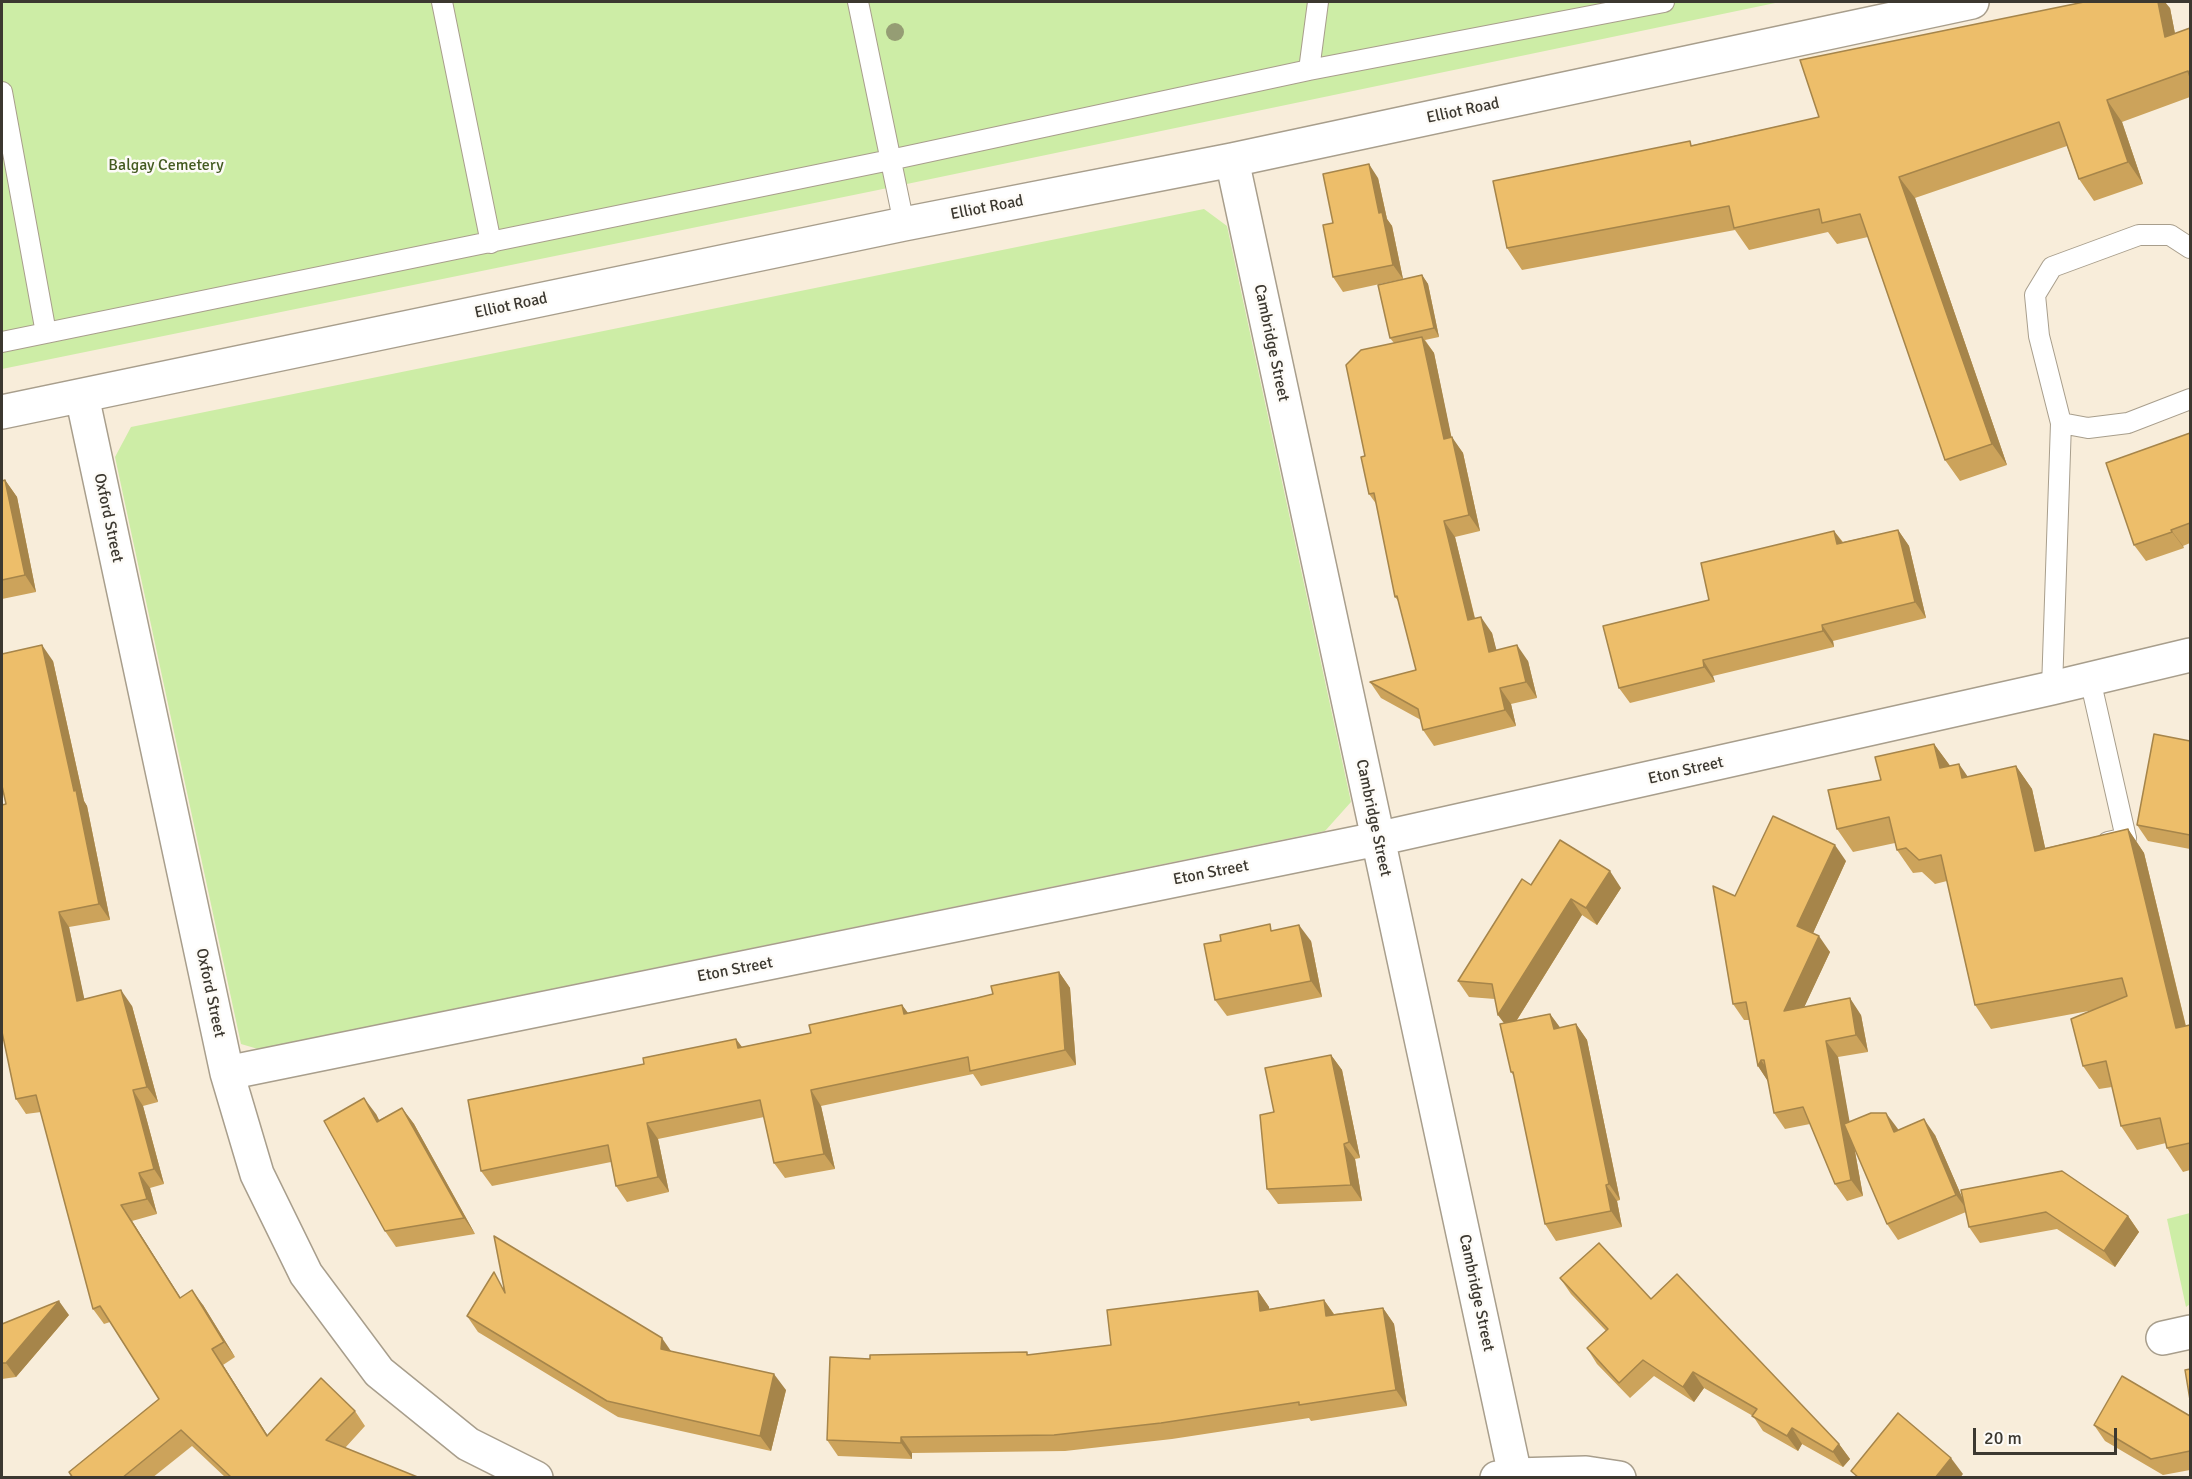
<!DOCTYPE html>
<style>
body{margin:0}
#map{position:relative;width:2192px;height:1479px;overflow:hidden;background:#f8edda;font-family:Signika,sans-serif}
canvas{display:block}
.frame{position:absolute;inset:0;border:3px solid #3c3830;pointer-events:none}
.scale{position:absolute;left:1973px;top:1428px;width:144px;height:27px;box-sizing:border-box;border:3px solid #3c3830;border-top:0;padding-left:8px;font-size:18px;line-height:21px;white-space:nowrap;color:#3c3830;-webkit-text-stroke:4px #fdfbf7;paint-order:stroke}
</style>
<div id="map">
<canvas width="2192" height="1479"></canvas>
<div class="frame"></div>
<div class="scale">20 m</div>
</div>
<script>
const context = document.querySelector('canvas').getContext('2d');
context.lineJoin = 'round';
function fillPath(path, color) { context.fillStyle = color; context.fill(path, 'evenodd'); }
const poly = rows => new Path2D(rows.map(r => 'M' + r).join(''));
function trace(path, color, width, dash) { context.strokeStyle = color; context.lineWidth = width; context.lineCap = dash ? 'butt' : 'round'; context.setLineDash(dash || []); context.stroke(path); }
function drawText(font, color, halo, rows, align = 'center') {
  context.font = font + ' Signika,sans-serif'; context.lineWidth = 5; context.setLineDash([]); context.textBaseline = 'middle'; context.strokeStyle = halo; context.fillStyle = color; for (const [text, x, y, turn = 0] of rows) {
    context.save(); context.translate(x, y); context.rotate((+turn || 0) * Math.PI / 180); context.textAlign = isNaN(turn) ? turn : align; if (halo) context.strokeText(text, 0, 0); context.fillText(text, 0, 0); context.restore();
  }
}
const green = poly([
 [2,2,1780,2,878,190,2,369],
 [1204,209,1227,226,1351,802,1325,831,258,1049,241,1044,115,457,131,427],
 [2190,1213,2190,1304,2186,1307,2167,1219]
]);
const lane = poly([
 [442,2,491,243],
 [858,2,904,224],
 [1309,70,1318,2],
 [2,92,46,333],
 [2,342,890,160,1309,70,1664,2],
 [2061,423,2088,428,2128,423,2190,399],
 [2090,679,2126,838,2108,842],
 [2052,688,2061,423,2039,336,2035,295,2052,267,2139,235,2170,235,2190,248]
]);
const street = poly([
 [1232,160,1515,1475],
 [82,396,227,1073,257,1174,306,1274,379,1372,468,1444,536,1478],
 [2,412,904,224,1232,160,1972,2],
 [227,1073,1377,839,2052,688,2190,655],
 [2163,1338,2190,1332],
 [1497,1478,1515,1475,1586,1473,1619,1478]
]);
const trees = [
 [895,32]
];
const wall = poly([
 [2170,8,2175,34,2190,28,2190,97,2122,122,2143,184,2094,201,2079,179,2067,146,1915,198,2007,465,1960,481,1945,460,1868,237,1837,244,1828,232,1749,250,1735,230,1522,270,1507,248,1693,145,1819,117],
 [1378,178,1387,219,1392,226,1403,279,1343,292,1333,277,1333,223],
 [1422,275,1428,284,1439,337,1425,340,1434,353,1451,437,1463,453,1480,531,1455,537,1475,618,1492,633,1496,650,1528,661,1537,698,1511,704,1516,726,1434,746,1423,730,1421,720,1381,698,1370,682,1416,670,1399,602,1395,597,1377,505,1369,494,1365,456,1394,343,1390,338],
 [2190,433,2190,543,2183,546,2184,548,2146,561,2134,545],
 [5,480,17,497,36,592,2,599,2,481],
 [1898,530,1909,546,1926,618,1833,641,1834,647,1713,676,1715,682,1630,703,1619,688,1709,600,1834,531,1843,542],
 [53,661,84,801,87,806,110,920,69,927,84,999,132,1006,158,1102,143,1106,164,1184,150,1188,157,1214,132,1221,180,1297,203,1305,235,1357,223,1365,268,1436,355,1411,365,1426,345,1448,420,1478,226,1478,192,1446,152,1478,72,1478,69,1472,159,1399,110,1322,104,1324,93,1309,41,1112,26,1114,16,1099,6,804],
 [2190,741,2190,849,2148,841,2137,825],
 [1934,744,1950,766,1968,777,2016,766,2032,789,2045,848,2128,829,2144,853,2186,1026,2190,1025,2190,1170,2183,1172,2167,1148,2166,1143,2137,1150,2121,1126,2112,1087,2099,1089,2083,1066,2094,1010,1991,1029,1975,1005,1947,881,1935,884,1922,872,1913,873,1897,850,1895,843,1853,852,1837,829,1881,780],
 [1846,861,1813,933,1830,952,1804,1007,1861,1015,1868,1052,1838,1057,1849,1122,1898,1130,1935,1135,1964,1202,2128,1216,2139,1232,2115,1267,2057,1229,1980,1243,1969,1227,1966,1212,1898,1240,1887,1224,1854,1146,1863,1196,1847,1201,1835,1184,1810,1124,1785,1129,1774,1113,1768,1081,1758,1066,1749,1020,1744,1020,1733,1004,1735,896],
 [1531,885,1621,888,1597,925,1582,915,1517,1020,1550,1014,1560,1028,1576,1024,1587,1040,1620,1200,1617,1201,1622,1227,1556,1241,1545,1224,1514,1076,1511,1072,1504,1023,1498,1015,1495,999,1469,997,1458,981],
 [1274,930,1311,941,1322,997,1227,1016,1215,1000],
 [1059,972,1070,988,1076,1065,981,1086,973,1074,821,1106,835,1169,785,1178,774,1163,764,1117,658,1139,669,1192,627,1202,616,1186,611,1162,492,1186,481,1171,736,1039,742,1047,811,1033,902,1005,908,1013,993,994],
 [1331,1055,1342,1070,1360,1158,1355,1159,1362,1201,1278,1204,1267,1189],
 [402,1108,414,1124,475,1234,396,1247,385,1231,376,1114,379,1120],
 [1560,1278,1651,1299,1839,1444,1850,1459,1843,1467,1802,1444,1798,1451,1763,1431,1753,1416,1704,1388,1694,1402,1654,1376,1630,1398,1597,1364,1587,1348,1606,1331,1571,1294],
 [504,1287,670,1351,786,1390,771,1451,618,1417,478,1332,467,1316],
 [1258,1291,1269,1307,1269,1309,1324,1300,1334,1314,1383,1308,1394,1324,1407,1406,1311,1421,1309,1418,1172,1439,1065,1451,912,1453,912,1459,838,1456,827,1440,870,1359,1029,1355,1111,1345],
 [69,1315,16,1377,2,1379,2,1324],
 [2190,1416,2190,1470,2163,1475,2105,1441,2094,1425]
]);
const shadedWall = poly([
 [2158,2,2165,2,2170,8,2180,59,2165,37],
 [2107,100,2122,122,2143,184,2128,162],
 [1369,164,1378,178,1387,219,1392,226,1403,279,1393,265,1379,213],
 [1899,177,1915,198,2007,465,1992,444],
 [1422,275,1428,284,1439,337,1434,328],
 [1422,337,1434,353,1455,454,1444,439],
 [1452,437,1463,453,1480,531,1469,515],
 [5,480,17,497,36,592,25,575],
 [1444,521,1455,537,1479,636,1468,620],
 [1898,530,1909,546,1926,618,1915,602],
 [2171,530,2183,546,2184,548,2172,532],
 [1834,531,1845,546,1837,544],
 [1481,617,1492,633,1501,667,1489,652],
 [1822,625,1833,641,1834,647,1823,631],
 [42,645,53,661,84,801,87,806,110,920,99,904],
 [1517,645,1528,661,1537,698,1526,682],
 [1703,660,1713,676,1715,682,1704,667],
 [1500,688,1511,704,1516,726,1505,710],
 [1934,744,1951,767,1940,768],
 [1959,764,1975,787,1962,778],
 [2016,766,2032,789,2051,874,2035,851],
 [2128,829,2144,853,2190,1044,2176,1028],
 [1835,845,1846,861,1809,942,1797,926],
 [1610,871,1621,888,1597,925,1586,908],
 [1571,899,1582,915,1510,1031,1498,1015],
 [59,912,69,927,88,1016,77,1001],
 [1299,925,1311,941,1322,997,1311,981],
 [1819,936,1830,952,1795,1027,1784,1011],
 [1059,972,1070,988,1076,1065,1065,1050],
 [121,990,132,1006,158,1102,147,1087],
 [1850,998,1861,1015,1868,1052,1856,1035],
 [902,1005,913,1020,904,1014],
 [1550,1014,1562,1030,1554,1029],
 [1576,1024,1587,1040,1620,1200,1609,1184],
 [736,1039,747,1054,738,1048],
 [1826,1041,1838,1057,1863,1196,1851,1180],
 [1331,1055,1342,1070,1360,1158,1349,1142],
 [1761,1060,1772,1076,1769,1083,1758,1066],
 [133,1090,143,1106,164,1184,154,1169],
 [811,1090,821,1106,835,1169,824,1154],
 [364,1098,376,1114,388,1138,377,1122],
 [402,1108,414,1124,475,1234,464,1218],
 [1886,1113,1898,1129,1906,1148,1894,1132],
 [1924,1119,1935,1135,1968,1211,1956,1195],
 [647,1123,658,1139,669,1192,658,1177],
 [1344,1144,1355,1159,1362,1201,1351,1185],
 [139,1173,150,1188,157,1214,147,1199],
 [1606,1185,1617,1201,1622,1227,1611,1211],
 [121,1205,132,1221,190,1313,180,1298],
 [2128,1216,2139,1232,2115,1267,2104,1251],
 [192,1290,203,1305,235,1357,224,1342],
 [1258,1291,1269,1307,1272,1327,1260,1311],
 [1324,1300,1335,1316,1326,1316],
 [59,1301,69,1315,16,1377,6,1363],
 [1383,1308,1394,1324,1407,1406,1396,1390],
 [662,1338,673,1354,661,1349],
 [212,1349,223,1365,278,1452,267,1436],
 [1693,1372,1704,1388,1694,1402,1683,1387],
 [774,1374,786,1390,771,1451,760,1436],
 [1792,1428,1802,1444,1798,1451,1787,1436],
 [901,1437,912,1453,912,1459,901,1443],
 [1839,1444,1850,1459,1843,1467,1833,1452],
 [1951,1458,1963,1474,1960,1478,1935,1478]
]);
const building = poly([
 [2084,2,2158,2,2165,37,2190,28,2190,77,2188,71,2107,100,2128,162,2079,179,2059,122,1899,177,1992,444,1945,460,1860,214,1822,223,1819,209,1734,228,1729,206,1507,248,1493,181,1690,141,1691,146,1819,117,1800,60,2084,2],
 [1369,164,1379,213,1382,212,1393,265,1333,277,1323,225,1333,223,1323,174,1369,164],
 [1422,275,1434,328,1390,338,1378,285,1422,275],
 [1422,337,1444,439,1452,437,1469,515,1444,521,1468,620,1481,617,1489,652,1517,645,1526,682,1500,688,1505,710,1423,730,1418,709,1370,682,1416,670,1397,596,1395,597,1374,493,1369,494,1361,457,1365,456,1346,365,1361,350,1422,337],
 [2190,433,2190,523,2171,530,2172,532,2134,545,2106,463,2190,433],
 [5,480,25,575,2,580,2,481,5,480],
 [1898,530,1915,602,1822,625,1823,631,1703,660,1704,667,1619,688,1603,626,1709,600,1701,563,1834,531,1837,544,1898,530],
 [42,645,74,791,76,790,99,904,59,912,77,1001,121,990,147,1087,133,1090,154,1169,139,1173,147,1199,121,1205,180,1298,192,1290,224,1342,212,1349,267,1436,321,1378,355,1411,326,1440,420,1478,232,1478,181,1430,122,1478,73,1478,69,1472,159,1399,100,1306,93,1309,36,1095,16,1099,2,1032,2,805,6,804,2,786,2,654,42,645],
 [2154,734,2190,741,2190,835,2137,825,2154,734],
 [1934,744,1940,768,1959,764,1962,778,2016,766,2035,851,2128,829,2176,1028,2190,1025,2190,1143,2167,1148,2160,1118,2121,1126,2106,1061,2083,1066,2071,1019,2127,996,2122,978,1975,1005,1941,855,1919,860,1906,848,1897,850,1889,817,1837,829,1828,790,1881,780,1875,757,1934,744],
 [1773,816,1835,845,1797,926,1819,936,1784,1011,1850,998,1856,1035,1826,1041,1851,1180,1835,1184,1803,1107,1774,1113,1764,1060,1761,1060,1758,1066,1746,1002,1733,1004,1713,886,1735,896,1773,816],
 [1560,840,1610,871,1586,908,1571,899,1498,1015,1492,984,1458,981,1522,879,1531,885,1560,840],
 [1270,924,1271,931,1299,925,1311,981,1215,1000,1204,944,1221,941,1220,935,1270,924],
 [1059,972,1065,1050,970,1071,968,1057,811,1090,824,1154,774,1163,760,1100,647,1123,658,1177,616,1186,608,1145,481,1171,468,1100,644,1064,643,1058,736,1039,738,1048,811,1033,809,1025,902,1005,904,1014,977,998,993,994,991,986,1059,972],
 [1550,1014,1554,1029,1576,1024,1609,1184,1606,1185,1611,1211,1545,1224,1513,1072,1511,1072,1500,1024,1550,1014],
 [1331,1055,1349,1142,1344,1144,1351,1185,1267,1189,1260,1115,1274,1112,1265,1068,1331,1055],
 [364,1098,377,1122,402,1108,464,1218,385,1231,324,1121,364,1098],
 [1871,1113,1886,1113,1894,1132,1924,1119,1956,1195,1887,1224,1844,1124,1871,1113],
 [2062,1171,2128,1216,2104,1251,2046,1212,1969,1227,1961,1190,2062,1171],
 [494,1236,662,1338,661,1349,774,1374,760,1436,607,1401,467,1316,494,1272,505,1293,494,1236],
 [1599,1243,1651,1299,1677,1274,1839,1444,1833,1452,1792,1428,1787,1436,1752,1416,1757,1409,1693,1372,1683,1387,1643,1360,1619,1383,1587,1348,1608,1329,1560,1278,1599,1243],
 [1258,1291,1260,1311,1324,1300,1326,1316,1383,1308,1396,1390,1299,1405,1299,1402,1161,1423,1054,1435,901,1437,901,1443,827,1440,830,1357,870,1359,870,1355,1027,1352,1027,1355,1111,1345,1107,1310,1258,1291],
 [59,1301,6,1363,2,1363,2,1324,59,1301],
 [2190,1369,2190,1400,2185,1370,2190,1369],
 [2122,1376,2190,1416,2190,1451,2151,1459,2094,1425,2122,1376],
 [1898,1413,1951,1458,1935,1478,1859,1478,1851,1471,1898,1413]
]);
const streetNames = [
 ["Elliot Road",1463,111,-12],
 ["Elliot Road",987,208,-11],
 ["Elliot Road",511,306,-12],
 ["Cambridge Street",1271,343,78],
 ["Oxford Street",108,518,78],
 ["Eton Street",1686,771,-13],
 ["Cambridge Street",1373,818,78],
 ["Eton Street",1211,873,-11],
 ["Eton Street",735,970,-11],
 ["Oxford Street",210,993,78],
 ["Cambridge Street",1476,1293,78]
];
const parkNames = [
 ["Balgay Cemetery",166,166]
];
fillPath(green, '#cdeda6');
trace(lane, '#a89e8c', 22);
trace(street, '#a89e8c', 36);
trace(lane, '#fff', 20);
trace(street, '#fff', 33);
context.fillStyle = '#959d74';
for (const [x, y] of trees) { context.beginPath(); context.arc(x, y, 9, 0, 2 * Math.PI); context.fill(); }
fillPath(wall, '#cca35b');
fillPath(shadedWall, '#a6854a');
fillPath(building, '#edbe6a');
trace(building, '#a6854a', 1.5);
drawText('16px', '#3c3830', '#fdfbf7', streetNames);
drawText('16px', '#445b21', '#fdfbf7', parkNames);
</script>
